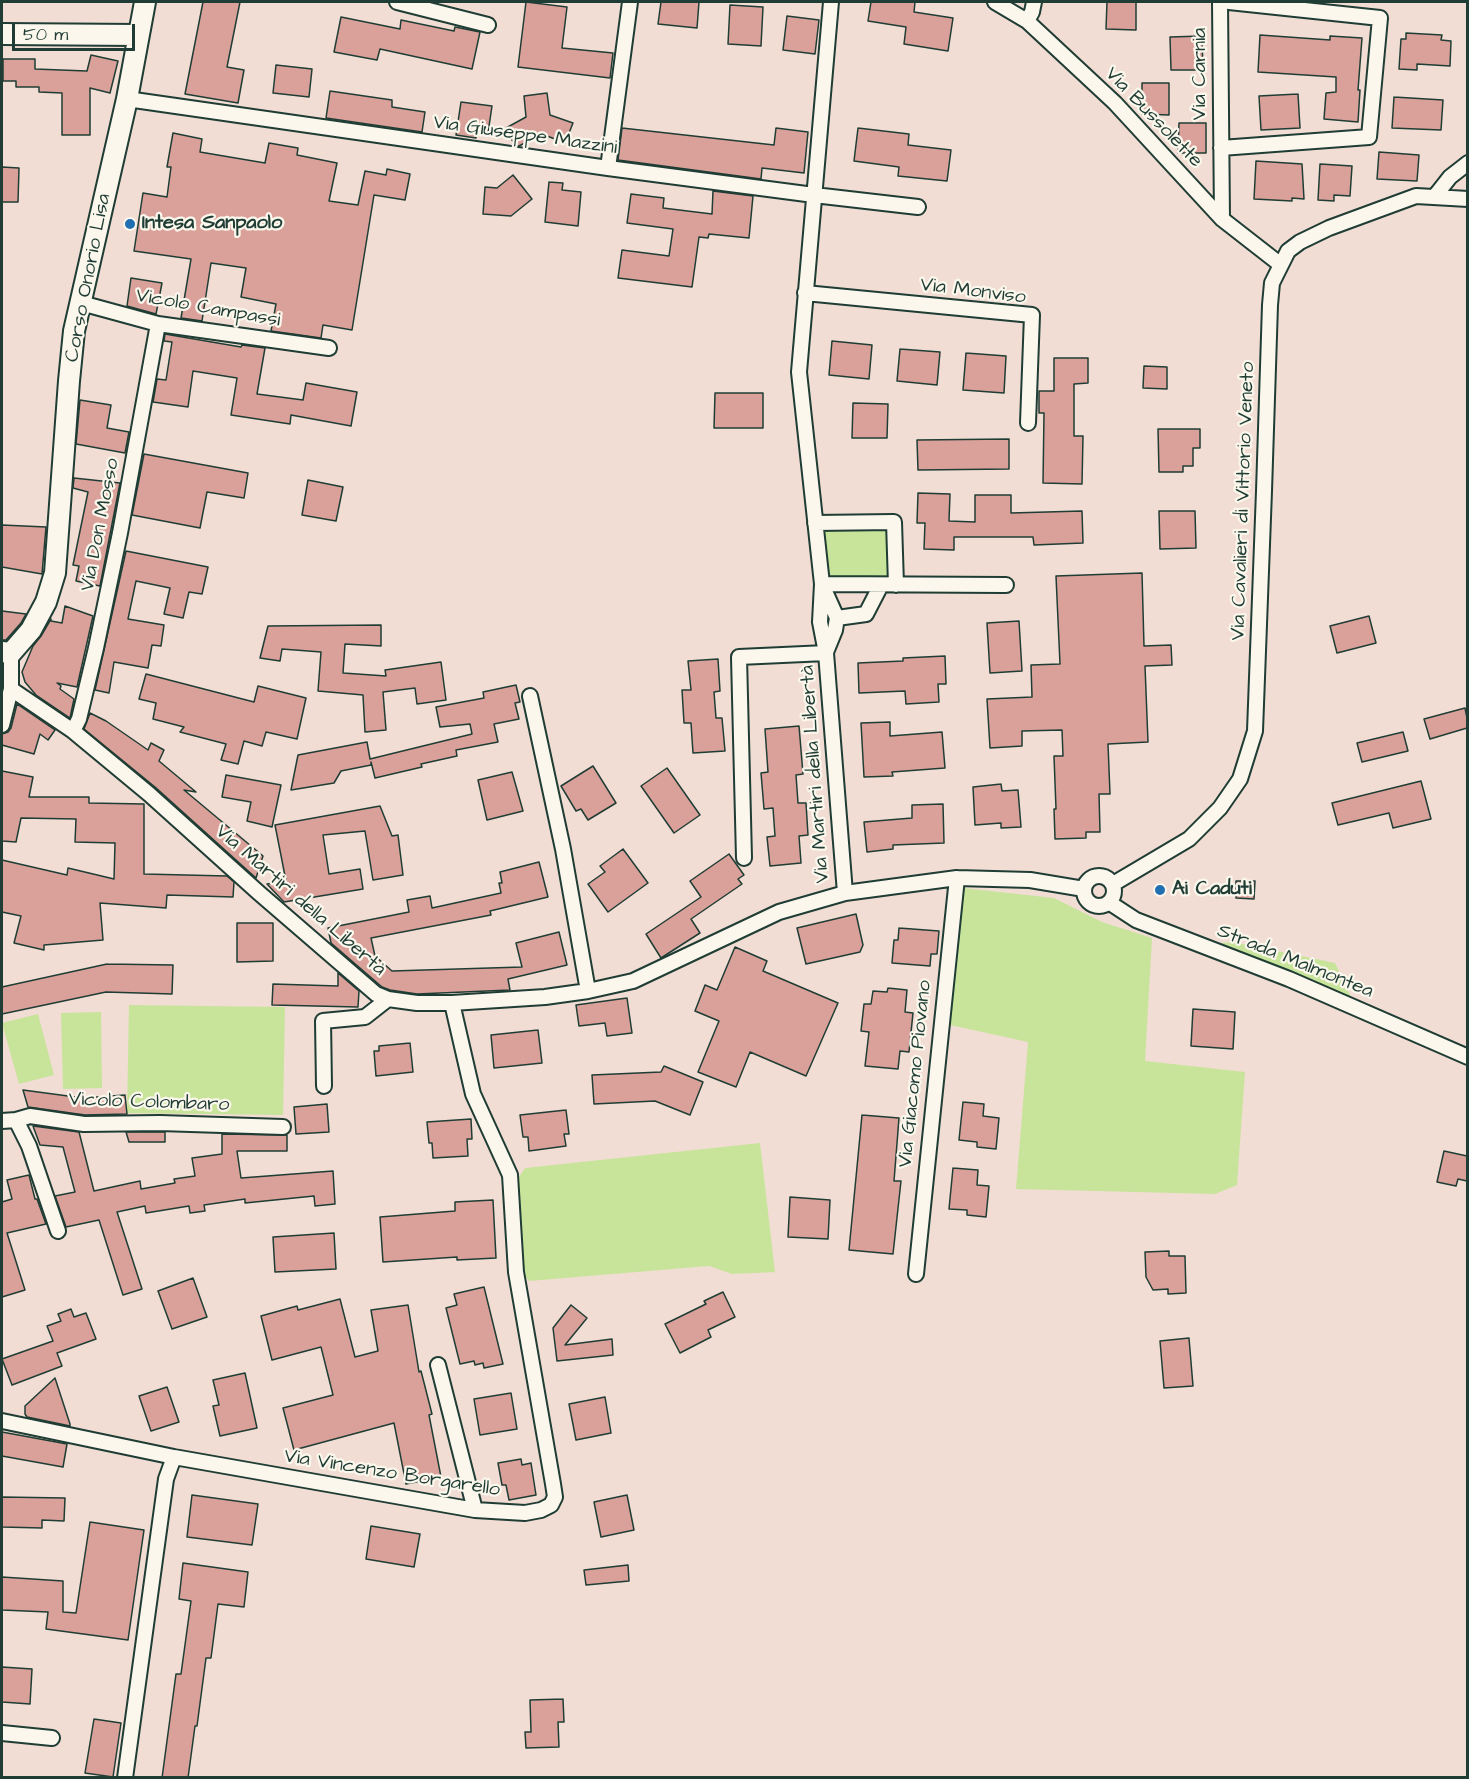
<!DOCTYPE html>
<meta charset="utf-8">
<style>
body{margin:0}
#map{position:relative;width:1469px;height:1779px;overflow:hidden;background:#f1ddd3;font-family:"Architects Daughter",sans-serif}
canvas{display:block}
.frame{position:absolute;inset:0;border:3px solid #1f3d34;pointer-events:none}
.scale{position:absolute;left:12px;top:24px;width:123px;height:27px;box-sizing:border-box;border:3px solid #1f3d34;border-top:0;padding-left:8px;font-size:18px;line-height:21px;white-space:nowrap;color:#1f3d34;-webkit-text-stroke:4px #fbf7ec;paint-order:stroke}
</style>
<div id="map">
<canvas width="1469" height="1779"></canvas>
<div class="frame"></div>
<div class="scale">50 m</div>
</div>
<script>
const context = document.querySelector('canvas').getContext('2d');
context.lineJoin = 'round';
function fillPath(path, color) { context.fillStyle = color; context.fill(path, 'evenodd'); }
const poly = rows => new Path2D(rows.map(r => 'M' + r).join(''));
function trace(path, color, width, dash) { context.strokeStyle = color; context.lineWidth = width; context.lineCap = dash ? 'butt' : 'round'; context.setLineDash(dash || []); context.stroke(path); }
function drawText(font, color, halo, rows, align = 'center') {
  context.font = font + ' "Architects Daughter",sans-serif'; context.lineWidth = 4.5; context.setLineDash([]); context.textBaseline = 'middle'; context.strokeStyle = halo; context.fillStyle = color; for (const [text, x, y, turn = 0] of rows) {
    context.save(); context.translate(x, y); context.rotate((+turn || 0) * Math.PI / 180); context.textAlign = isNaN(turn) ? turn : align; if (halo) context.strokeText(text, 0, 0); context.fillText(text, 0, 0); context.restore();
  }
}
const green = poly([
 [894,522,896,585,822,584,815,523],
 [963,888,1054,898,1102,922,1152,938,1145,1061,1245,1072,1237,1185,1215,1194,1016,1189,1028,1042,950,1025],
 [1233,942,1335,963,1352,999,1293,977,1221,943],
 [129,1005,285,1007,283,1115,127,1113],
 [101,1012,102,1088,63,1089,61,1013],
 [38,1014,54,1075,19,1084,2,1023],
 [760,1143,775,1272,732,1274,709,1266,529,1281,524,1275,515,1183,525,1168]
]);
const building = poly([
 [203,2,240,2,227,67,244,70,238,103,185,94,203,2],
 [526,2,567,7,562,48,613,53,610,78,518,67,526,2],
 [661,2,699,2,697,28,658,24,661,2],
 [871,2,915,2,914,12,953,18,948,51,904,44,906,27,868,21,871,2],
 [1107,2,1136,2,1136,30,1106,29,1107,2],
 [730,5,763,7,761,46,728,44,730,5],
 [787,16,819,20,815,54,783,50,787,16],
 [341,17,400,29,401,20,454,31,455,27,480,32,472,69,380,49,377,60,334,52,341,17],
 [1406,33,1442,35,1441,40,1451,41,1450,66,1417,64,1417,70,1399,69,1401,39,1406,39,1406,33],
 [1260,35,1330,40,1330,36,1362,38,1358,90,1360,90,1358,122,1324,119,1326,93,1336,92,1336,77,1258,72,1260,35],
 [1202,36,1203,70,1171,70,1170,37,1202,36],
 [91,55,118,61,110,93,90,88,90,135,62,135,62,93,39,92,39,87,16,87,16,81,3,81,3,59,35,59,35,69,87,71,91,55],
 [276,65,312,69,309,97,273,93,276,65],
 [1142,83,1169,83,1169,115,1142,114,1142,83],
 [330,91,392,100,392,107,425,112,422,132,326,118,330,91],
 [547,93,550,115,573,123,565,143,542,134,519,146,515,146,506,128,526,117,524,96,547,93],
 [1298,94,1300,128,1261,130,1259,96,1298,94],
 [1394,97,1443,100,1441,130,1392,128,1394,97],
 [461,102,492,106,488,133,477,131,476,138,456,135,461,102],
 [1179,123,1206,123,1206,153,1178,153,1179,123],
 [622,128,774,145,776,128,808,132,804,173,762,168,761,179,618,160,622,128],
 [858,128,909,134,908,145,951,150,947,181,898,176,899,167,854,161,858,128],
 [173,133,202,139,200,152,265,163,269,143,298,148,297,155,337,163,329,201,358,205,365,171,386,175,387,169,410,174,405,200,374,195,352,330,323,325,321,338,271,331,276,304,241,297,246,268,211,263,202,321,181,318,191,259,134,251,143,193,167,197,171,167,167,167,173,133],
 [1379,152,1419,155,1417,181,1377,179,1379,152],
 [1256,161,1302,164,1304,199,1292,198,1292,201,1254,199,1256,161],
 [1320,164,1352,166,1350,196,1334,195,1334,201,1318,200,1320,164],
 [2,167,19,168,18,202,2,202,2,167],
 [513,175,532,199,511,216,483,214,485,187,497,188,513,175],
 [549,182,563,183,562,190,581,192,578,226,545,222,549,182],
 [713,191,753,196,749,238,709,234,708,238,699,237,692,287,618,278,622,250,669,256,673,229,627,223,631,194,664,198,663,208,712,214,713,191],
 [131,278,162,283,156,314,127,306,131,278],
 [165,334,241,347,242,345,265,348,257,394,303,400,306,383,357,392,351,426,291,415,290,424,231,415,237,378,193,371,188,407,153,402,157,379,166,380,172,342,164,341,165,334],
 [832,341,872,345,869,379,829,375,832,341],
 [900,349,940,352,937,385,897,381,900,349],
 [966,353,1006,356,1004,393,963,390,966,353],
 [1054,358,1088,358,1088,383,1074,384,1074,436,1083,436,1082,484,1043,483,1044,413,1039,413,1039,391,1054,391,1054,358],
 [1144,366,1167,367,1167,389,1143,388,1144,366],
 [715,393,763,393,763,428,714,428,715,393],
 [80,400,111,405,107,428,129,432,125,453,76,444,80,400],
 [853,403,888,404,887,438,852,438,853,403],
 [1158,429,1200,429,1200,448,1193,448,1193,466,1183,466,1183,472,1159,472,1158,429],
 [1009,439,1009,469,918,470,917,440,1009,439],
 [144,454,248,473,244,498,207,492,200,528,132,515,144,454],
 [74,478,120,483,100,586,76,581,79,566,73,565,88,492,73,488,74,478],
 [308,480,343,487,336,521,302,515,308,480],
 [918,493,950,494,949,521,975,522,975,495,1011,495,1011,513,1082,511,1083,543,1034,545,1033,537,954,537,954,550,924,549,925,523,917,523,918,493],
 [1159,511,1195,511,1196,548,1160,549,1159,511],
 [2,525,46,527,42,574,2,567,2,525],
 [126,551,208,567,202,594,189,592,183,618,164,614,170,588,136,581,128,619,164,625,161,646,152,645,148,668,114,662,109,693,95,690,126,551],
 [1142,573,1144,646,1171,645,1172,665,1145,666,1148,742,1108,744,1110,794,1099,794,1100,832,1086,832,1086,838,1055,839,1054,809,1056,809,1054,756,1063,756,1062,730,1022,731,1022,746,990,748,987,699,1032,697,1031,665,1060,664,1056,576,1142,573],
 [65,606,93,616,77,687,57,683,61,686,60,689,74,699,70,718,36,695,25,682,22,672,33,646,41,636,51,619,51,621,62,623,65,606],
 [2,611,26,614,21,623,6,640,2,640,2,611],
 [1369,616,1376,643,1337,653,1330,626,1369,616],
 [1019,621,1022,671,990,673,987,623,1019,621],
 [381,625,381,646,345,644,343,673,386,676,385,670,441,662,446,700,417,704,415,688,383,692,386,730,365,732,363,695,318,691,321,652,282,649,280,661,260,658,268,626,381,625],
 [945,656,946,684,938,684,939,702,906,704,905,691,859,693,858,663,903,661,903,658,945,656],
 [718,659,720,691,714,692,716,718,722,718,725,751,693,753,691,723,684,723,682,690,691,690,688,661,718,659],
 [146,674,254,702,258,686,306,698,297,739,266,732,262,746,244,741,238,764,221,760,226,744,180,732,184,727,153,719,156,703,139,699,146,674],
 [516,685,520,702,515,703,519,719,494,724,498,742,456,750,457,756,421,764,422,767,375,778,371,762,371,765,341,771,334,783,291,790,298,755,367,742,370,759,472,734,470,724,440,727,436,707,484,698,483,692,516,685],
 [17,704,55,730,48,740,40,734,34,754,2,745,2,734,8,732,11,728,17,704],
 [1465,708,1467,718,1467,728,1430,739,1424,719,1465,708],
 [90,713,106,721,148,750,151,743,164,750,159,761,196,792,184,790,263,856,256,878,155,787,84,729,90,713],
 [890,722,890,736,942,732,945,768,892,772,893,776,864,777,861,723,890,722],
 [799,726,803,774,796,775,798,803,806,803,808,835,799,836,801,863,770,866,767,837,775,836,773,808,764,809,761,773,768,772,765,729,799,726],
 [1403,732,1408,751,1362,762,1357,743,1403,732],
 [593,766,616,803,588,820,581,809,576,811,561,786,593,766],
 [667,768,700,815,674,833,641,786,667,768],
 [2,771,33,777,29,797,89,797,89,803,144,804,144,874,227,876,234,882,233,897,167,895,166,908,100,903,103,940,44,945,44,950,14,943,21,916,2,912,2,860,67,875,68,868,114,879,115,843,75,842,76,819,21,818,16,842,2,841,2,771],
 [512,772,523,811,487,820,478,780,512,772],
 [226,775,281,785,272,827,247,821,251,802,222,797,226,775],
 [1421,781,1431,819,1393,828,1389,813,1338,825,1332,803,1421,781],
 [1001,784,1002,791,1018,790,1021,827,1001,828,1001,823,975,825,973,787,1001,784],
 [943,804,944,843,893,845,893,849,867,852,864,822,912,818,912,805,943,804],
 [380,806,392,836,398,835,403,875,373,880,365,831,323,835,329,874,360,869,363,889,284,902,267,884,286,881,275,825,380,806],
 [623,849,648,883,608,912,588,884,605,872,600,866,623,849],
 [729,854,744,875,738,879,742,884,691,919,700,933,661,958,646,934,701,897,690,881,729,854],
 [539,862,548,897,490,911,491,915,371,938,375,956,392,971,522,967,516,943,559,932,567,965,508,979,510,990,417,994,390,990,382,987,331,943,328,928,409,912,407,900,430,896,432,908,501,893,499,883,502,883,500,872,539,862],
 [1236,881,1255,881,1254,899,1236,898,1236,881],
 [856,914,863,945,860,952,806,964,797,928,856,914],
 [237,923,273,923,273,961,237,962,237,923],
 [899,928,939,931,937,954,931,954,930,966,892,963,894,940,898,940,899,928],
 [735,947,767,961,763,971,838,1003,806,1076,750,1052,736,1087,698,1072,719,1021,695,1011,705,985,717,990,735,947],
 [107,964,173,965,172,994,106,992,2,1014,2,987,107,964],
 [338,973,359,991,358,1007,272,1005,273,984,338,986,338,973],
 [888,988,907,990,905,1012,913,1013,909,1052,900,1051,898,1069,865,1066,869,1032,861,1031,864,1004,871,1004,873,991,887,992,888,988],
 [627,998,632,1033,607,1036,605,1023,579,1026,576,1005,627,998],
 [1193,1009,1235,1012,1233,1049,1191,1046,1193,1009],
 [538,1030,542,1063,494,1068,491,1035,538,1030],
 [410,1043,413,1072,376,1076,374,1051,379,1051,379,1046,410,1043],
 [664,1066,703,1082,690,1115,655,1101,594,1104,592,1075,661,1072,664,1066],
 [23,1090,83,1098,125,1095,127,1114,85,1115,28,1107,23,1090],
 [963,1102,984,1104,983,1116,999,1118,996,1149,977,1147,977,1142,959,1140,963,1102],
 [327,1104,329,1132,296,1134,294,1107,327,1104],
 [566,1110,569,1134,564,1134,566,1146,529,1151,528,1137,523,1137,520,1115,566,1110],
 [862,1115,899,1118,894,1181,901,1181,893,1254,849,1250,862,1115],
 [471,1119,472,1139,467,1139,468,1156,433,1158,432,1143,429,1143,427,1122,471,1119],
 [33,1126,79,1132,94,1191,140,1181,141,1189,175,1183,174,1179,195,1176,192,1158,222,1154,222,1134,287,1135,287,1151,237,1151,241,1178,333,1171,335,1204,315,1206,314,1196,245,1203,245,1199,204,1205,205,1211,190,1213,189,1206,146,1213,145,1206,117,1212,142,1289,123,1295,99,1220,66,1227,55,1196,75,1192,63,1147,40,1145,33,1126],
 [126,1132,165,1132,165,1142,129,1142,126,1132],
 [1444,1151,1467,1156,1467,1181,1458,1179,1456,1186,1437,1182,1444,1151],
 [953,1168,978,1170,977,1185,989,1186,986,1217,967,1215,967,1210,949,1209,953,1168],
 [29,1175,35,1199,37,1199,46,1224,7,1233,25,1290,2,1297,2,1202,12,1199,7,1180,29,1175],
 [790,1197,830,1200,828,1239,788,1237,790,1197],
 [493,1200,496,1258,457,1260,457,1257,383,1262,380,1217,455,1211,455,1202,493,1200],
 [334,1233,336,1269,275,1272,273,1237,334,1233],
 [1169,1251,1169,1256,1185,1256,1186,1293,1168,1294,1168,1289,1153,1290,1146,1277,1145,1252,1169,1251],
 [193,1278,207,1317,172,1329,158,1291,193,1278],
 [484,1287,503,1364,484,1368,483,1363,475,1365,474,1361,460,1364,446,1308,457,1305,454,1294,484,1287],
 [723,1292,735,1317,708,1330,711,1337,680,1353,665,1324,706,1304,704,1301,723,1292],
 [340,1299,355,1357,378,1351,371,1310,408,1305,419,1372,421,1371,432,1414,429,1415,441,1477,406,1484,394,1423,294,1450,283,1408,333,1395,321,1347,272,1360,261,1316,297,1306,298,1310,340,1299],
 [571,1305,587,1318,565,1345,612,1339,613,1355,557,1361,553,1328,571,1305],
 [71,1309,74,1317,86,1313,96,1339,57,1353,62,1366,12,1385,2,1359,53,1341,47,1326,61,1321,58,1314,71,1309],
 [1189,1338,1193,1386,1164,1388,1160,1341,1189,1338],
 [245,1373,257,1428,220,1436,213,1406,219,1405,213,1380,245,1373],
 [55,1378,70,1424,70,1426,27,1417,25,1414,25,1406,55,1378],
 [167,1387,179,1422,151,1431,139,1396,167,1387],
 [511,1393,517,1429,480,1435,474,1399,511,1393],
 [605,1397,611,1433,576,1440,569,1404,605,1397],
 [2,1432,67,1444,63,1467,2,1456,2,1432],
 [521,1459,522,1465,531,1463,536,1495,509,1500,506,1485,502,1485,498,1463,521,1459],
 [192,1495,258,1504,252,1545,187,1537,192,1495],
 [627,1495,634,1530,601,1537,594,1502,627,1495],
 [2,1497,65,1498,64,1521,42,1520,42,1528,2,1527,2,1497],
 [90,1522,144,1530,128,1640,46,1629,48,1612,2,1610,2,1577,63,1581,63,1612,76,1613,90,1522],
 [371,1526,420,1534,414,1567,366,1559,371,1526],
 [183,1563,248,1572,244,1607,218,1604,211,1658,206,1658,197,1726,195,1726,188,1778,162,1778,176,1674,181,1674,191,1601,179,1599,183,1563],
 [628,1565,629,1581,586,1585,584,1570,628,1565],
 [2,1667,32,1669,30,1704,2,1702,2,1667],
 [563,1699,564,1722,558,1722,559,1747,526,1748,525,1732,531,1732,530,1700,563,1699],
 [94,1719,121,1723,113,1777,85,1773,94,1719]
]);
const street = poly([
 [397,2,488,25],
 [831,2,799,372,822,584,820,622,826,653,845,893],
 [995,2,1027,21,1115,103,1222,219,1281,265],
 [1220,2,1222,219],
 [1027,21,1032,12,1034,2],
 [127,99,608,168,814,195,918,207],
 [1221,148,1369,137,1380,18,1229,2],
 [608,168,630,2],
 [1435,196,1450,177,1468,163],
 [805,293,1032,315,1028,423],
 [81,303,158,324,329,348],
 [815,523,894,522,896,585],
 [822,584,1006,585],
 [824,589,837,618,835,630,826,652],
 [837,618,866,614,881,585],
 [11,653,11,689,73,731,149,794,259,893,376,994,388,999,417,1003,452,1003,545,997,588,991,633,981,779,912,845,893,957,878,1030,880,1084,889],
 [530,696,563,849,588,991],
 [2,725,11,689],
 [73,731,79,719,96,648,120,533,158,324],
 [744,858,739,657,826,653],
 '1084 891a15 15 0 1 1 30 0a15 15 0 1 1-30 0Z',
 [1113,884,1189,839,1220,808,1240,779,1255,731,1264,491,1270,305,1272,283,1288,251,1300,242,1329,228,1416,196,1468,199],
 [1110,903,1136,920,1289,979,1468,1057],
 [324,1086,323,1021,365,1017,388,999],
 [16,1120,30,1116,84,1124,160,1123,283,1127],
 [2,1121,16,1120,29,1146,58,1231],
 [916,1274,957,878],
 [438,1365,475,1510],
 [2,1421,174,1457,475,1510,525,1513,541,1510,551,1505,555,1497,553,1484,516,1272,510,1175,473,1094,452,1003],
 [2,1733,52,1738],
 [125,1778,166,1479,174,1457]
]);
const secondary = poly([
 [2,34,138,35],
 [2,652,11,653,31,630,46,602,55,573,69,381,74,331,127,99,145,2]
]);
const markers = [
 [130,224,6,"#1f6fb2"],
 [1160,890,6,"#1f6fb2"]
];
const streetNames = [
 ["Via Carnia",1201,74,-90],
 ["Via Bussolette",1153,118,46],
 ["Via Giuseppe Mazzini",525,136,8],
 ["Corso Onorio Lisa",89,278,-79],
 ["Via Monviso",973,292,7],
 ["Vicolo Campassi",208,309,10],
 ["Via Cavalieri di Vittorio Veneto",1244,501,-88],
 ["Via Don Mosso",101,525,-79],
 ["Via Martiri della Libertà",816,774,-94],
 ["Via Martiri della Libertà",300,901,41],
 ["Strada Malmontea",1295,962,22],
 ["Via Giacomo Piovano",916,1074,-84],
 ["Vicolo Colombaro",149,1103,2],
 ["Via Vincenzo Borgarello",392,1474,9]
];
const poiNames = [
 ["Intesa Sanpaolo",142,224],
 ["Ai Caduti",1172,890]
];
fillPath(green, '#c8e49b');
fillPath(building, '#daa09a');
trace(building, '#1f3d34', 1.5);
trace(street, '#1f3d34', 18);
trace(secondary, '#1f3d34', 24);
trace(street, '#fbf7ec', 14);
trace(secondary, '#fbf7ec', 20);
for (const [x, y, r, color] of markers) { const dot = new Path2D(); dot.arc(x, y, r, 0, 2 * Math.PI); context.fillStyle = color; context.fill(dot); trace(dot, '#fbf7ec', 2); }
drawText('20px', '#1f3d34', '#fbf7ec', streetNames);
drawText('bold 20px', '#1f3d34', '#fbf7ec', poiNames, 'left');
</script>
